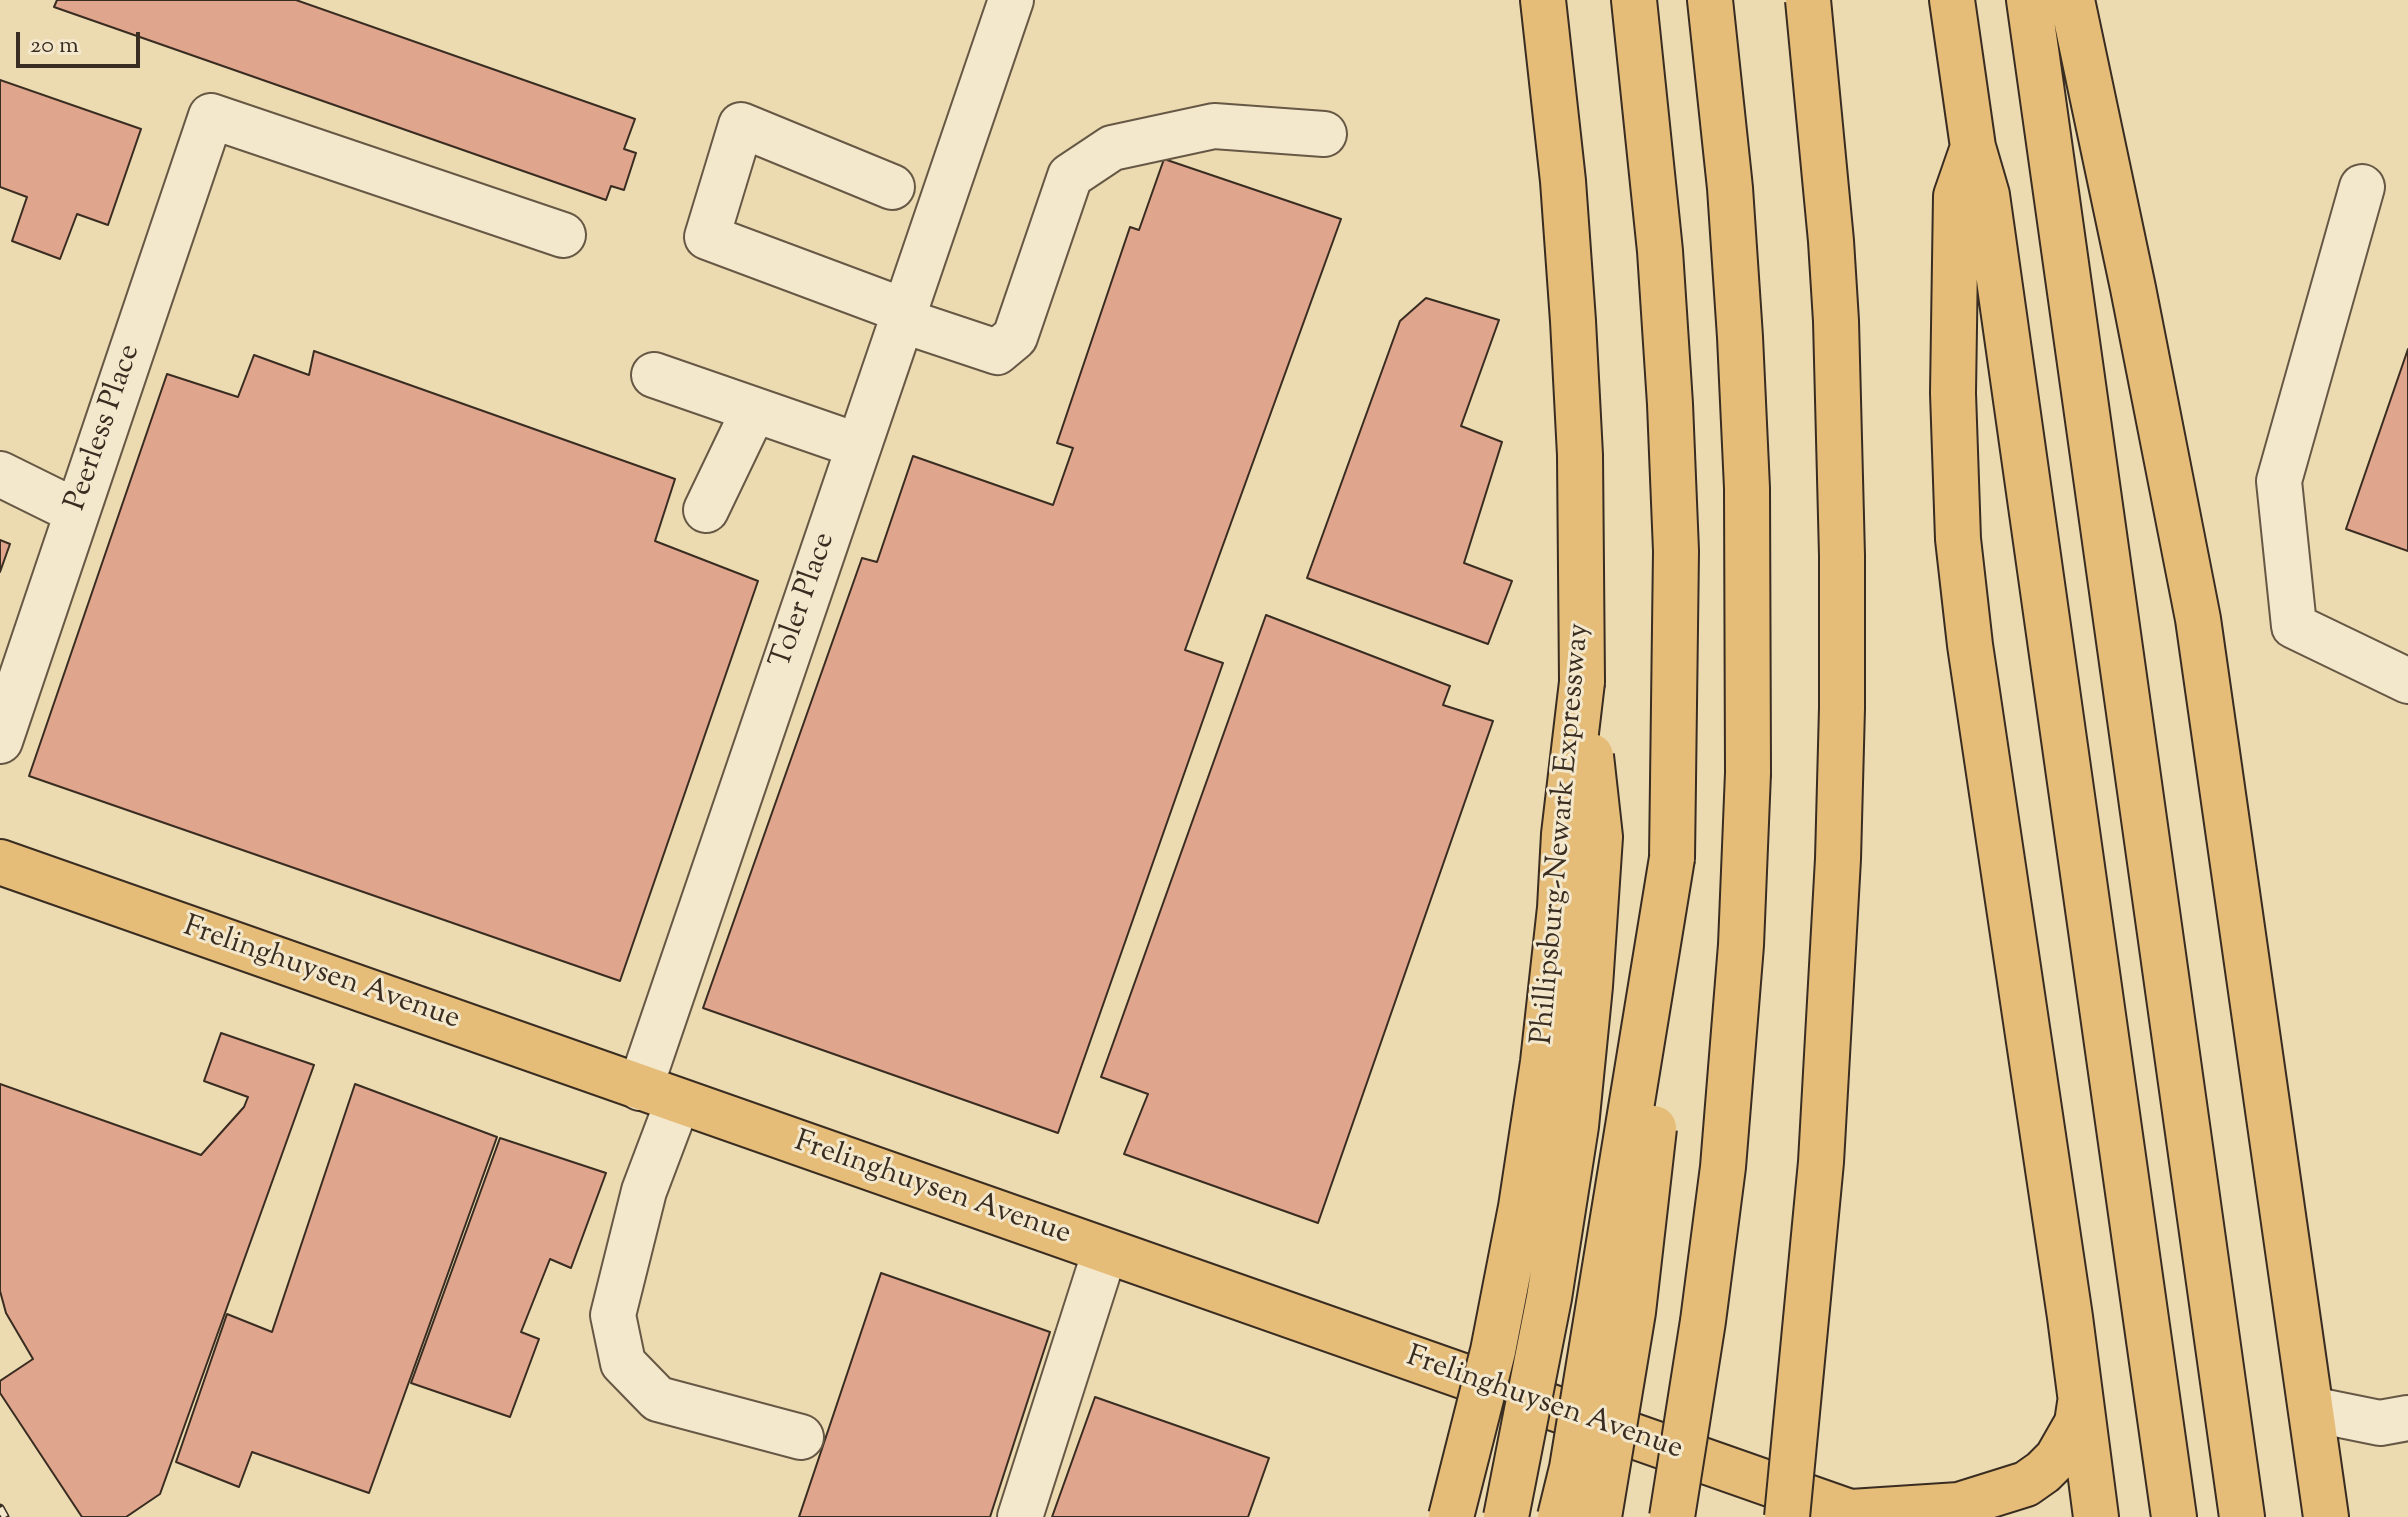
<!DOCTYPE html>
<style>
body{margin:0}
#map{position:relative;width:2408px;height:1517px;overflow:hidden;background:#ecdab0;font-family:"Sorts Mill Goudy",serif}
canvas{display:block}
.scale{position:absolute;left:16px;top:32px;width:124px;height:36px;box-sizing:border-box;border:4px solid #392c21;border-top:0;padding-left:10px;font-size:24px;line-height:28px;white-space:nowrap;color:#392c21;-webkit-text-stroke:6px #f3e7cc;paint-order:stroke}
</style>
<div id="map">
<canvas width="2408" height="1517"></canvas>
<div class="scale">20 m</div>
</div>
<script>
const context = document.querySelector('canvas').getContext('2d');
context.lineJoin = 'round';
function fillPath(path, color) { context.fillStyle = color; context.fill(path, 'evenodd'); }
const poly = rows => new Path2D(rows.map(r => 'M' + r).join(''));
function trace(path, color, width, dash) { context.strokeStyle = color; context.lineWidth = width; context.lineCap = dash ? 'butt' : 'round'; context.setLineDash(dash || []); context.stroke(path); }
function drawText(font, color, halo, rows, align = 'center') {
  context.font = font + ' "Sorts Mill Goudy",serif'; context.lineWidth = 6; context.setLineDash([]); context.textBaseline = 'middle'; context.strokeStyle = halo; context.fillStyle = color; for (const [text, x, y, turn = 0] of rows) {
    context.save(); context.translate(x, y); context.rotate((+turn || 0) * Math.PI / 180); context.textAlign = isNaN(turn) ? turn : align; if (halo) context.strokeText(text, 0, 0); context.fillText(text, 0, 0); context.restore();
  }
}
const building = poly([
 [57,0,296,0,635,119,624,149,636,153,624,190,611,186,606,200,54,7,57,0],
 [0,80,141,129,108,225,77,214,60,259,12,241,27,197,0,187,0,80],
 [1164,159,1341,219,1185,650,1223,663,1058,1133,703,1008,862,558,877,562,913,456,1053,505,1073,448,1057,443,1130,227,1139,230,1164,159],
 [1426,298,1499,320,1461,426,1502,442,1464,563,1512,581,1488,644,1307,578,1400,321,1426,298],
 [2408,349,2408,551,2346,529,2408,349],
 [314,351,675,479,655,541,758,581,620,981,29,776,167,374,238,397,254,355,309,375,314,351],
 [0,540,10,544,0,572,0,540],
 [1266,615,1450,686,1443,705,1493,721,1318,1223,1124,1154,1148,1094,1101,1077,1266,615],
 [221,1033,314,1065,160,1494,126,1517,82,1517,0,1393,0,1381,33,1359,6,1313,0,1291,0,1084,201,1155,244,1107,248,1097,204,1081,221,1033],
 [355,1084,497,1137,369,1493,252,1452,239,1487,176,1462,227,1314,272,1332,355,1084],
 [500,1138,606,1173,571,1268,550,1259,521,1332,539,1339,510,1417,411,1383,500,1138],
 [881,1273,1050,1332,990,1517,799,1517,881,1273],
 [1095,1397,1269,1458,1248,1517,1052,1517,1095,1397]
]);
const minor = poly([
 [892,187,741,125,707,237,905,311],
 [2362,187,2279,481,2294,626,2408,681],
 [901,320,997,352,1015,337,1070,176,1112,148,1214,126,1324,134],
 [654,375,859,446],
 [0,474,77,512],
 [706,510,754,410],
 [0,741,211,116,563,235],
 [640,1088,1011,0],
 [678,1101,644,1191,613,1315,623,1363,658,1399,801,1437],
 [2311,1409,2380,1423,2408,1418],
 [1020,1517,1105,1251]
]);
const major = poly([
 [0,862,1864,1517]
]);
const highway = poly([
 [1543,0,1563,181,1573,321,1580,455,1582,682],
 [1634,0,1660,251,1670,404,1676,551,1672,858],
 [1710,0,1730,188,1740,337,1747,488,1748,773],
 [1952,0,1973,147,1987,195,2174,1517],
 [2029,0,2242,1517],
 [2072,0,2133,288,2198,619,2326,1517],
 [1973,147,1956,196,1953,393,1958,539,1970,645,2070,1317,2096,1517],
 [1851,1512,1959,1505,2026,1484,2043,1472,2057,1458,2077,1423,2080,1403]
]);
const rail = poly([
 [0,1508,5,1517]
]);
const highwayBridge = poly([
 [1451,1517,1493,1351,1521,1207,1543,1062,1560,908,1564,834,1582,682],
 [1506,1517,1549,1298,1576,1126,1590,986,1600,837,1591,756],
 [1560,1517,1572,1468,1672,858],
 [1599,1517,1633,1312,1654,1128],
 [1672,1517,1703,1321,1723,1167,1741,945,1748,773],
 [1787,1517,1821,1162,1838,859,1842,708,1842,556,1836,321,1831,241,1808,0]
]);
const streetNames = [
 ["Peerless Place",105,428,-71],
 ["Toler Place",805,601,-71],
 ["Phillipsburg-Newark Expressway",1563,834,-85],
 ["Frelinghuysen Avenue",321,975,19],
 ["Frelinghuysen Avenue",932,1190,19],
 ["Frelinghuysen Avenue",1544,1405,19]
];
fillPath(building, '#e0a58d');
trace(building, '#392c21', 2);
trace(minor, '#665845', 48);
trace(major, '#392c21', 48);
trace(highway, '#392c21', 48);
trace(minor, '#f3e7cc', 44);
trace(major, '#e6bd78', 44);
trace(highway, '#e6bd78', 44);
trace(rail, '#392c21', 9);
trace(rail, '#f3e7cc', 6, [18]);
trace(highwayBridge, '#392c21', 48, []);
trace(highwayBridge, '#e6bd78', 44);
drawText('30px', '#392c21', '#f3e7cc', streetNames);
</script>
